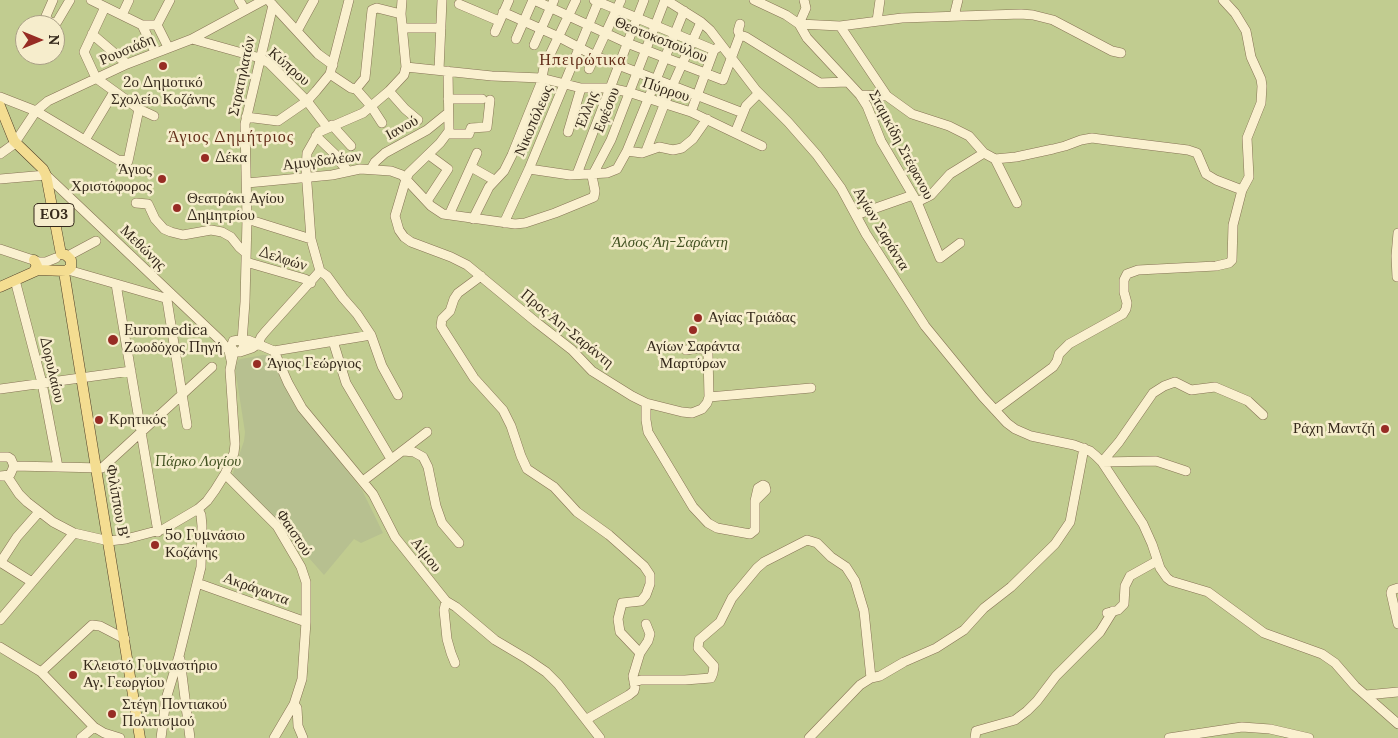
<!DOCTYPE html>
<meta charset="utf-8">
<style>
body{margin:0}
#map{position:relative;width:1398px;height:738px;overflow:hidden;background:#efe3bc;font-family:Lora,serif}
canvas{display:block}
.north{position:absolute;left:15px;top:15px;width:50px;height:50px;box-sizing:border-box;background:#f6edcc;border:1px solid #a99f85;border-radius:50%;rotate:90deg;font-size:14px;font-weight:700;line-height:20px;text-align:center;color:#35291b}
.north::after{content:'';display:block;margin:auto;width:18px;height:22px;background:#972c24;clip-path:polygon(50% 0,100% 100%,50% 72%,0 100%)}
</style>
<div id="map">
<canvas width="1398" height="738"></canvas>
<div class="north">N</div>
</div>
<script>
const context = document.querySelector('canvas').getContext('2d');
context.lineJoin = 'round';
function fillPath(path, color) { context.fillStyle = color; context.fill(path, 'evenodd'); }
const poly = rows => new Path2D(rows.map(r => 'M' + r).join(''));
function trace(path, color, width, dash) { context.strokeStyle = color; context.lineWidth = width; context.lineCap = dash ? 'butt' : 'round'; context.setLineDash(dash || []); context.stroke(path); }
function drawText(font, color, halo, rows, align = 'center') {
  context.font = font + ' Lora,serif'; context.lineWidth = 5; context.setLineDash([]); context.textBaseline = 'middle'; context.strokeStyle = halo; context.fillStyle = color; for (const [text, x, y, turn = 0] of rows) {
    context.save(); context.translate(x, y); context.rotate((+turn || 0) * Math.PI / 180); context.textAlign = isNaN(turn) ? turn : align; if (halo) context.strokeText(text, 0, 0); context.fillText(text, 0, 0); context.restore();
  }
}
const green = poly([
 [0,0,1398,0,1398,738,0,738],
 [25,25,55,25,55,55,25,55]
]);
const cemetery = poly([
 [263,355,273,355,280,378,293,402,362,490,383,533,361,543,354,539,324,575,271,515,232,476,244,441,245,432,235,368,238,360,241,359]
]);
const minor = poly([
 [53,0,46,16,48,21,53,23,57,22,70,0],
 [91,0,142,25,157,25,168,47],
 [239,0,245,10],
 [534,0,627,43,723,80,740,35,738,31,740,24],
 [594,0,714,50],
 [666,0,701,22,710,30,756,90,788,122,817,155,841,188,866,234,925,326,983,397,1007,423,1015,429,1031,436,1074,445,1090,451,1096,456,1102,462,1143,524,1152,544,1160,568,1167,578,1171,581,1208,592,1264,633,1322,654,1335,663,1355,686,1398,724],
 [754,0,786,15,799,24,807,38,860,95,867,106,881,141,917,202,940,258,960,243],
 [270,2,318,54,333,65],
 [459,4,499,21],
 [273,5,245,124,247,219,245,302,242,342,248,340,274,351,371,335],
 [105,7,84,52,96,78,139,109,154,116],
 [503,12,559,37,595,56,743,113],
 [122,15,129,0],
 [954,16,958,0],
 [877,21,880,0],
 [799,24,840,26,902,18,1021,14,1033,15,1053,20,1112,51,1121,53],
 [799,24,806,8,804,0],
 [142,25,155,52],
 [157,25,170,0],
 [840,26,887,96,912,114,949,126,969,136,984,153,995,159,1017,203],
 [403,28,441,28],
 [297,31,314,0],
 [495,32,509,0],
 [92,34,127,64],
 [740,35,746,37,820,83,847,82],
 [192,39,260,58,269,63,307,101,327,127],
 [516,39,533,0],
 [534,45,554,0],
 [406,67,492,76,541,78,581,88,610,88,628,92,691,112,762,146],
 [589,69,621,0],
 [439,70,442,0],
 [448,71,449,131,440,143,409,173,406,179,395,216,399,230,404,237,411,242,451,257,467,265,536,322,572,350,592,371,632,396,646,403,682,412,692,413,702,409,707,403,709,397,708,354,705,350,698,348,686,350],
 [330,74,351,88,356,89,365,78,372,10,377,8,401,14],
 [356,89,371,106,382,123],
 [389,91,405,109,418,120],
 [860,95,887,96],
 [0,97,36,111,118,160,128,161,139,109],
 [448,99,482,99],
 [691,112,714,50,717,48],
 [246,117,278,121,307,101,316,91,330,74,349,0],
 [332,125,351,146],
 [568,132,581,88],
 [735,133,746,106,759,93],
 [447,134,469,134,471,128,487,127,490,100],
 [316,136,341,160,340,162,348,171],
 [85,140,114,92],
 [627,151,642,153,659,147,673,150,682,148,693,139,707,119],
 [646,151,666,100,701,22],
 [0,154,14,144,36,111,48,101,127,64,192,39,264,0],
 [995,159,1016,157,1053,149,1065,146,1081,140,1092,138,1107,140,1188,150,1197,153,1206,174,1216,180,1242,190],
 [471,167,494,180],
 [371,169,375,162,385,153,427,130,448,113],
 [529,169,570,175,607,173,617,169,627,151,684,11],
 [577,174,644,0],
 [0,179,46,175,221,341,229,351,231,360],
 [247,183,332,175,360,169,391,171,402,175,431,206,443,214,515,224,525,223,555,213,594,197,595,191,592,176,611,140,665,0],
 [427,201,448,169,429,155],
 [917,202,931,195,950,174,984,153],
 [136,203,148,204,155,219,164,229,171,232,183,235,211,230,222,232,231,237,239,247,246,253],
 [449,215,477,153],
 [856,215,913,195],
 [247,219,311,239],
 [473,219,489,187,504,171,512,155,541,83,544,67,576,0],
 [504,223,529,169,599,0],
 [0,249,39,262,46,262,56,258],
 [68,256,96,241],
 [246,262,305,279,311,283],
 [68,270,165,298,167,300,187,425],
 [481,276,458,293,454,299,450,311,442,319,441,326,444,331,474,378,503,410,511,426,521,456,527,469,554,487,577,512,609,535,644,566,650,575,650,584,646,595,641,601,622,603,618,619,620,632,640,653,633,676,635,687,634,691,629,695,587,719],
 [1397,277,1396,256,1398,233],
 [15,280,42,383,58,467],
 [116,284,158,532],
 [333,341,346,383,391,459],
 [258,344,261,337,265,332,320,271],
 [241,351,244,346,242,342,239,340,233,341,231,348,236,352,240,352,252,348,258,344],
 [274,351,288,383,302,408,373,494,395,537,446,601,456,607,495,640,527,659,546,672,558,684,600,738],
 [0,389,131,371],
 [398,395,382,366,371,335,357,314,343,298,327,276,320,271,311,239,306,170,307,153,319,132,363,113,389,91,404,75,406,67,401,14,402,0],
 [709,397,811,388],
 [646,403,646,420,648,432,693,507,708,523,717,528,750,534,755,530,755,501,766,490,765,486,763,485,758,488,755,501],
 [995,410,1053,367,1057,361,1059,354,1069,344,1123,314,1126,309,1127,303,1124,292,1124,280,1127,274,1138,270,1216,266,1229,263,1232,260,1233,225,1242,190,1249,177,1247,138,1261,103,1262,86,1261,79,1251,57,1246,31,1235,13,1223,0],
 [404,451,414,452,423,457,428,467,436,506,442,523,459,543],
 [0,457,8,457,11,459,14,466,10,475,0,476],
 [1102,462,1119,442,1153,393,1164,386,1175,382,1191,390,1215,387,1248,401,1263,415],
 [1102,462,1156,461,1186,471],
 [14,466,102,468,212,367],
 [225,474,277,526,301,567,306,582,306,622,302,679,294,704,274,738],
 [7,476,19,494,27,502,53,522,74,533,109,541,126,539,164,529,198,509,207,501,215,490,225,474,234,453,235,444,230,370,234,351],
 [363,481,427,432],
 [0,562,32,582],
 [0,563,17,537,39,512],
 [197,583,306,622],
 [1398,588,1392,590,1391,593,1398,624],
 [446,601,444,610,447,639,451,653,455,663],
 [1107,613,1118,610,1124,604,1125,586,1130,576,1157,561],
 [0,620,74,533],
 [0,647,41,672,94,727,104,733,120,738],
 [640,653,648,641,650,634,646,624],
 [180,659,190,738],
 [41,672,92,625,100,626,125,639],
 [634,682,641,680,685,680,711,678,713,673,714,666,698,648,699,640,720,622,732,598,757,568,764,562,807,540,817,543,831,557,846,567,855,581,864,611,871,678],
 [1366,695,1398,692],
 [294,704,297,708,298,726,303,738],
 [81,738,94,727],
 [161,738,166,699,179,656,201,567,202,526,201,515,198,509],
 [809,738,860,685,871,678,880,676,904,662,936,648,964,630,984,608,1011,587,1055,544,1070,522,1084,448],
 [975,738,976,731,1015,720,1027,711,1037,701,1056,676,1100,632,1113,611],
 [1169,738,1242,727,1270,729,1309,738]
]);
const major = poly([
 [0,106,14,141,43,169,46,175,61,254],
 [34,271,37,266,34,260],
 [64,272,140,738],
 [0,287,38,270,66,271,71,267,71,260,66,255,61,254]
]);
const markers = [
 [163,66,5,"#972c24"],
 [205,158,5,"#972c24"],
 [162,179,5,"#972c24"],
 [177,208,5,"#972c24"],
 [698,318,5,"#972c24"],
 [693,330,5,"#972c24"],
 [113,340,6,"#972c24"],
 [257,364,5,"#972c24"],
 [99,420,5,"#972c24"],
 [1385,429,5,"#972c24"],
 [155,545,5,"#972c24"],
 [73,675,5,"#972c24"],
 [112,714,5,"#972c24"]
];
const shields = [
 [54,215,40]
];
const shieldNames = [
 ["ΕΟ3",54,215]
];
const streetNames = [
 ["Θεοτοκοπούλου",661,40,22],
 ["Ρουσιάδη",127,50,-23],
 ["Κύπρου",289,67,41],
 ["Στρατηλατών",242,76,-78],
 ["Πύρρου",666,90,18],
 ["Έλλης",587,110,-69],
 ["Εφέσου",607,110,-69],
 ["Νικοπόλεως",534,121,-67],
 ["Ιανού",402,128,-29],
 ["Σταμκίδη Στέφανου",901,145,62],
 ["Αμυγδαλέων",322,161,-7],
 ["Αγίων Σαράντα",881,229,59],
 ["Μεθώνης",143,248,44],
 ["Δελφών",283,259,18],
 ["Προς Άη-Σαράντη",567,329,39],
 ["Δορυλαίου",52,370,77],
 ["Φιλίππου Β'",117,502,80],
 ["Φαιστού",294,533,56],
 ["Αίμου",426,555,52],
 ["Ακράγαντα",256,589,20]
];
const poiNames = [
 ["2ο Δημοτικό",163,83,"center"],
 ["Σχολείο Κοζάνης",163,100,"center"],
 ["Δέκα",215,158],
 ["Άγιος",152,170,"right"],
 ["Χριστόφορος",152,187,"right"],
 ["Θεατράκι Αγίου",187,199],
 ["Δημητρίου",187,216],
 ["Αγίας Τριάδας",708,318],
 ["Euromedica",124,331],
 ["Ζωοδόχος Πηγή",124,348],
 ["Αγίων Σαράντα",693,347,"center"],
 ["Μαρτύρων",693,364,"center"],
 ["Άγιος Γεώργιος",267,364],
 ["Κρητικός",109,420],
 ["Ράχη Μαντζή",1375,429,"right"],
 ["5o Γυμνάσιο",165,536],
 ["Κοζάνης",165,553],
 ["Κλειστό Γυμναστήριο",83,666],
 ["Αγ. Γεωργίου",83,683],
 ["Στέγη Ποντιακού",122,705],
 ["Πολιτισμού",122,722]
];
const parkNames = [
 ["Άλσος Άη-Σαράντη",670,243],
 ["Πάρκο Λογίου",198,462]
];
const neighbourhoodNames = [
 ["Ηπειρώτικα",583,60],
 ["Άγιος Δημήτριος",231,137]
];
fillPath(green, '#c1cc90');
fillPath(cemetery, '#b7c090');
trace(minor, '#867355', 10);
trace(major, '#53412a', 11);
trace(minor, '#faf0cf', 9);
trace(major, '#f4dd91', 10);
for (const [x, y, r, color] of markers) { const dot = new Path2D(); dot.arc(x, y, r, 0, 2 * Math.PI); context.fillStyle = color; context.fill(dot); trace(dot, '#f6edcc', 2); }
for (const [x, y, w] of shields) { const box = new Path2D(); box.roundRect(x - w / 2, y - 11.5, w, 23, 4); context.fillStyle = '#f6edcc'; context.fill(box); trace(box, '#35291b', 1); }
drawText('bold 14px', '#35291b', null, shieldNames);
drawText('15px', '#35291b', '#f6edcc', streetNames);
drawText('15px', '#35291b', '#f6edcc', poiNames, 'left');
drawText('italic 15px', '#425221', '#f6edcc', parkNames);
context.letterSpacing = '1px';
drawText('16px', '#632e19', '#f6edcc', neighbourhoodNames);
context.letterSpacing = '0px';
</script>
